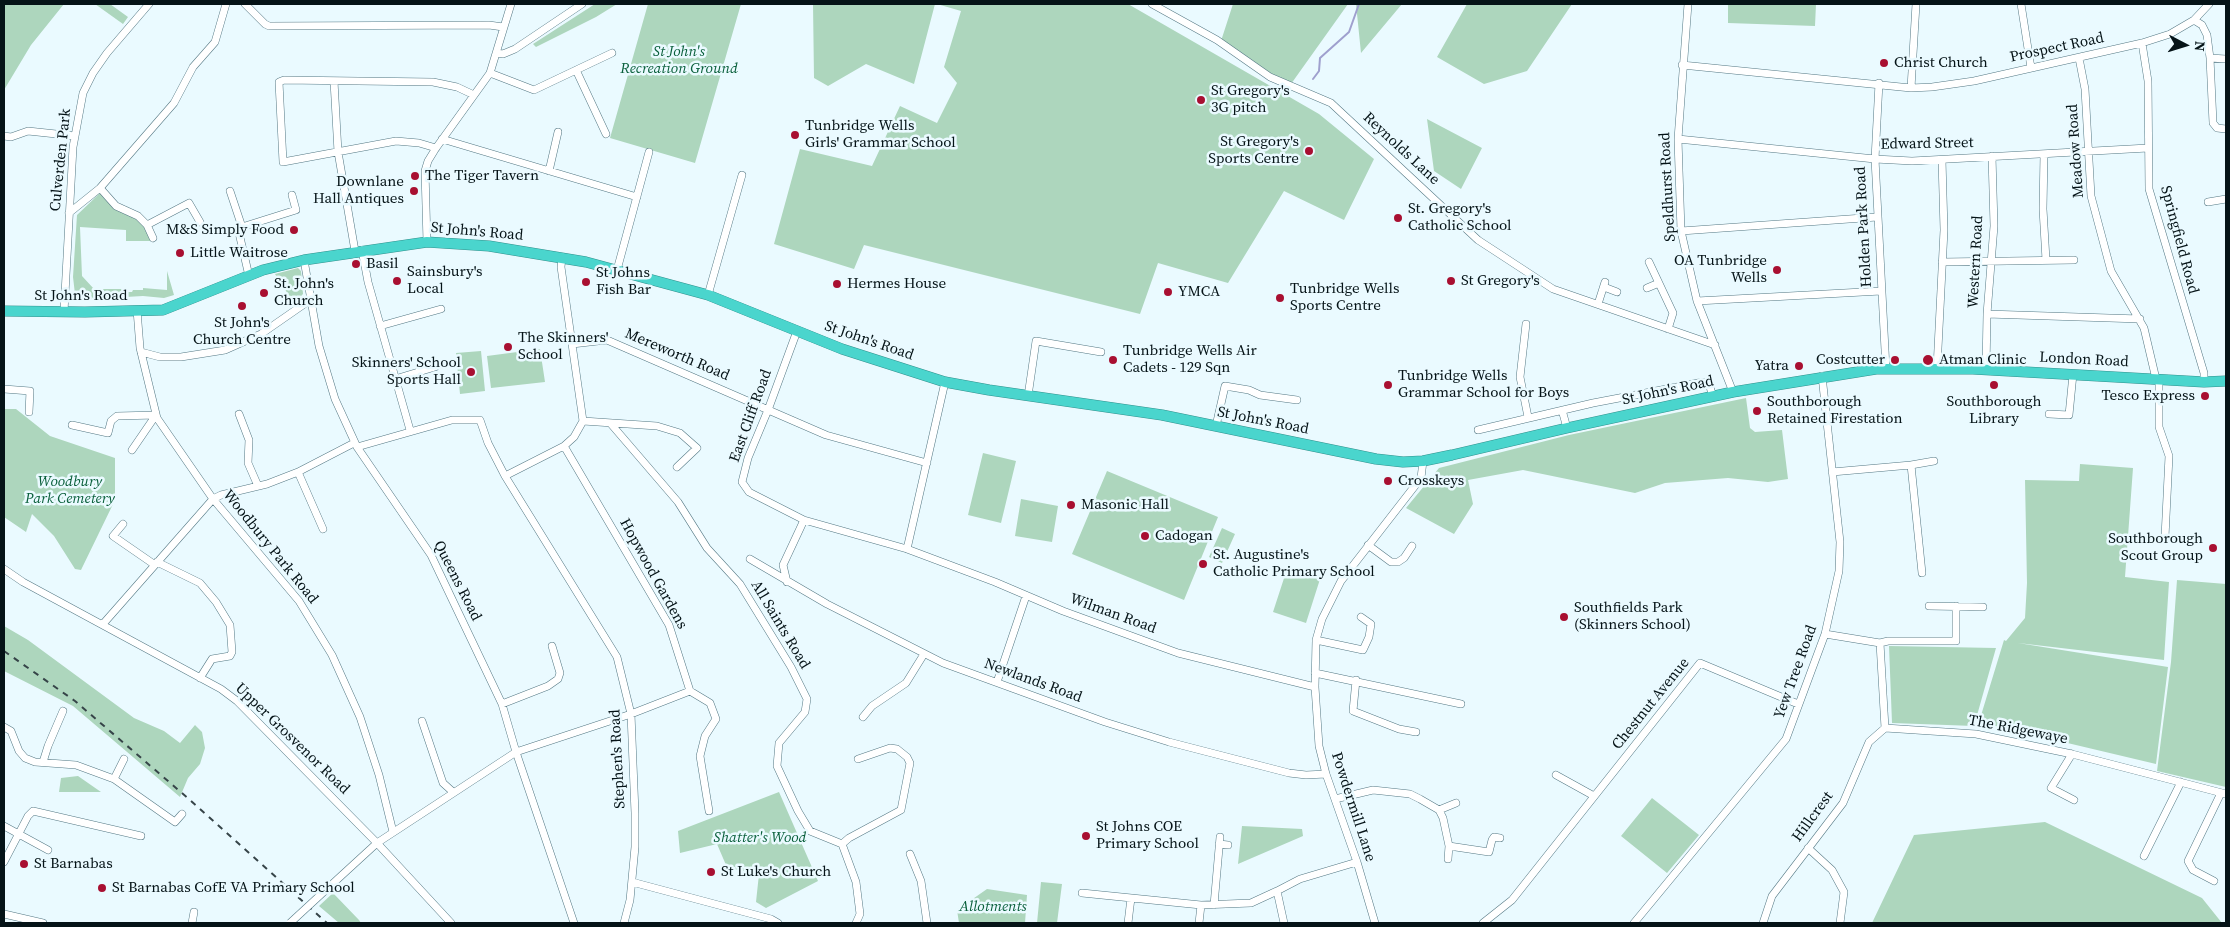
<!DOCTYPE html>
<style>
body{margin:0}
#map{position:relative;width:2230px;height:927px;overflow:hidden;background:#eafaff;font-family:"Source Serif 4",serif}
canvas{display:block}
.frame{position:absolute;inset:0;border:5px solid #051317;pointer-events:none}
.north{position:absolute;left:2160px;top:20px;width:50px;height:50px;-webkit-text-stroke:4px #eafaff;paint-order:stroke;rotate:95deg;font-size:14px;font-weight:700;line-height:20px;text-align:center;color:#051317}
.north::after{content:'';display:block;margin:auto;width:18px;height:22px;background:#051317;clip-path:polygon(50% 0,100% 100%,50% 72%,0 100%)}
</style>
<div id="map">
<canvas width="2230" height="927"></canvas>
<div class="frame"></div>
<div class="north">N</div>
</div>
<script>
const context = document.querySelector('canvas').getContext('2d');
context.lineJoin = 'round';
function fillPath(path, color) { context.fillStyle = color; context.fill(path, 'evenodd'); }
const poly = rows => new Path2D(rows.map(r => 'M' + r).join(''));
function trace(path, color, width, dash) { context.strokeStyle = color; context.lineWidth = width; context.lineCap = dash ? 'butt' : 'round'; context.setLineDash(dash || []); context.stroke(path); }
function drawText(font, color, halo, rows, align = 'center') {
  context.font = font + ' "Source Serif 4",serif'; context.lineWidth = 5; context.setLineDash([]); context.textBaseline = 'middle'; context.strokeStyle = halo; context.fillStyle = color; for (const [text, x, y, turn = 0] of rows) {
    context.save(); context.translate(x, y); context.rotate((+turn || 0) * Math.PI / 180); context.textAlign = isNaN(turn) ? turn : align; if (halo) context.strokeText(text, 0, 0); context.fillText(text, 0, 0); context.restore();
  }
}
const green = poly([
 [4,4,64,4,31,45,4,90],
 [95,4,110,4,128,17,123,24],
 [595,4,617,4,596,17,536,47,533,44],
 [648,4,741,4,695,163,610,138],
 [813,4,935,4,914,84,866,64,828,86,814,78],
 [937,4,1128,4,1319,114,1374,159,1344,220,1284,191,1228,283,1158,263,1140,314,864,245,854,269,774,244,800,149,872,166,900,106,937,123,957,83,944,67,961,11],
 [1233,4,1348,4,1291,84,1271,76,1221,41],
 [1356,4,1402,4,1361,53],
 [1467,4,1572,4,1527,71,1484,84,1437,57],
 [1728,4,1816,4,1815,26,1728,23],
 [1427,119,1482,148,1461,189,1434,171],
 [100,193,142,223,153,241,126,241,126,230,80,227,82,276,94,289,126,289,126,292,132,292,133,290,143,290,143,288,167,290,167,271,174,295,164,298,143,296,90,299,81,299,75,294,73,277,77,215],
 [298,268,301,271,303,294,292,305,286,291,275,274],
 [540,349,545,382,491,388,487,356],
 [481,351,485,391,460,394,456,353],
 [1746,398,1750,428,1755,432,1782,430,1788,479,1768,482,1728,478,1665,483,1635,493,1523,470,1468,480,1473,504,1454,534,1406,508,1439,468,1569,435],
 [4,409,16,409,50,436,115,458,115,500,81,570,75,569,54,536,32,514,26,532,4,517],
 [983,453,1016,461,1001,523,968,515],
 [2080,464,2133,468,2125,577,2169,582,2164,660,2018,643,2168,667,2156,764,1979,722,2004,640,2006,641,2025,618,2027,583,2025,480,2079,481],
 [1107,471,1218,517,1184,600,1072,554],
 [1021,499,1058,506,1052,542,1015,536],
 [1222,528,1235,534,1222,563,1209,557],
 [1288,566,1321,576,1306,623,1273,612],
 [2177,580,2226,584,2226,787,2157,771,2171,662],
 [4,626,28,640,134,718,164,731,180,743,195,725,202,732,205,748,200,764,188,778,180,797,73,706,4,671],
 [1889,646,1996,648,1974,726,1892,723],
 [78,776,101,792,59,792,61,778],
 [779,792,818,881,766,908,756,902,759,874,744,873,726,865,717,844,680,853,678,831],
 [1652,798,1699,835,1667,873,1621,836],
 [2045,822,2202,898,2222,923,1872,923,1914,835],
 [1242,826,1302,829,1303,836,1238,864],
 [1041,882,1062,884,1057,923,1037,923],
 [987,889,1027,895,1025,923,959,923,957,910],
 [333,893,359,920,361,923,339,923,319,906]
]);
const stream = poly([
 [1313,79,1319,71,1320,58,1349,32,1359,4]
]);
const minor = poly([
 [245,4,265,24,269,26,489,25,503,27],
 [1152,4,1217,40,1270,77,1331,103,1478,240,1553,289,1715,345],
 [1688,4,1678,139,1681,231,1697,301,1733,392],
 [2021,4,2031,68],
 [2194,20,2202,25,2207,35,2210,58,2213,123,2217,128,2226,129],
 [2142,43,2148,81,2149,189,2204,373,2204,382],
 [497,53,503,54,515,49,582,4],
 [2079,58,2085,89,2091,196,2111,271,2144,328,2156,379],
 [2210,58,2226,59],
 [1682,65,1911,88,1932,87,1974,81,2142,43,2170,34,2194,20,2209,4],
 [576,70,606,134],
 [490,73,534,90,612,53],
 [334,81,338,152,355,251],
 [1879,83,1875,159,1886,369],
 [1911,88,1916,4],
 [4,136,11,137,28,131,75,136],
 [442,139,637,197],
 [1678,139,1875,159,1912,161,2148,148],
 [436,148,419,143,396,141,283,162,279,82,284,80,433,82,457,87,474,95],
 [2044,154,2043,209,2046,260],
 [549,171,558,132],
 [100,188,116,206,138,216,147,225,153,238],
 [230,191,242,227,239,233,249,276],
 [2208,202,2226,199],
 [69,213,100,188,174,103,193,67,215,42,226,4],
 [147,225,189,203,200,222],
 [242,227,296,210,292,195],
 [1681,231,1877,217],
 [427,242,425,171,428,161,436,148,490,73,511,4],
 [362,250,368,282,410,430],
 [304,260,319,346,335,399,357,447,431,555,502,704,516,752,574,923],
 [1649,262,1673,313,1668,329],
 [1942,262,2074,260],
 [617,270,649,152],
 [1604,287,1617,292],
 [1647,288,1659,283],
 [708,295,742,175],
 [1697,301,1881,291],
 [1598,304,1605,282],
 [137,310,140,348,157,418,213,499,299,601,332,655,360,717,379,775,393,832],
 [64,312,73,147,83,93,93,73,107,53,149,4],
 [1987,314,2140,319],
 [1526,324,1520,377,1528,417],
 [380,326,441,309],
 [797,331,768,410,748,458,742,482,749,492,804,520,907,549,995,582,1063,611,1178,653,1315,687],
 [572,344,607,340,826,435,927,463],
 [141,352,160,357,181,357,225,350,261,334,310,300],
 [1937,368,1944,230,1942,160],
 [1986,369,1987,314,1994,226,1992,156],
 [395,379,435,367],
 [2159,380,2159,427,2169,456,2165,537],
 [4,389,30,391,29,412],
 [1028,396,1036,341,1101,352],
 [1562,410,1567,428],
 [239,414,249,440,248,463,258,486],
 [2049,414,2069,415,2073,374],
 [583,421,657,426,680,433,697,448,677,467],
 [611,424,678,502,707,548,740,584,791,667,807,699,805,712,779,743,777,766,798,811,810,831,842,844],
 [72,425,108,433,111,421,117,416,156,415],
 [1216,426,1225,386,1249,390,1260,395,1297,400],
 [1478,430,1593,403,1703,382,1710,387,1713,397],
 [357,447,452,420,480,420,488,443,505,476,617,657,631,714,635,813,635,847,630,900,624,923],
 [132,450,156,415],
 [1911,465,1934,461],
 [298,472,323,529],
 [1832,472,1911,465,1922,573],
 [505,476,564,446,574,437,583,421,561,267,562,257],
 [123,524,113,536,155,565],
 [1368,545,1391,562,1398,562,1404,558,1412,546],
 [907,549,945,382],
 [750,559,827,604,943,663,1105,722,1169,742,1289,773,1306,775,1326,774],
 [157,562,200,583,216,602,230,625,232,652,230,656,212,659,200,678],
 [4,569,23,582,221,689,237,701,377,843,451,923],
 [787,582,783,565,804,520],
 [1929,606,1983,607],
 [103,624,213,499,221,495,267,484,298,472,354,443],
 [1825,634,1880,643,1885,728,1976,734,2072,754,2226,794],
 [1316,640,1363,650,1369,637,1371,624,1361,617],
 [1880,643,1888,641,1956,641,1956,606],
 [1315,673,1461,704],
 [1356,680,1353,711,1399,729,1416,732],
 [997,682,1026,596],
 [690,691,710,703,716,719,705,736,700,756,709,811],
 [502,704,548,686,558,679,560,673,552,646],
 [863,717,872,706,906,683,924,654],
 [422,721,443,783,453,792],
 [4,727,11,731,19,751,25,758,35,762,76,765,114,779,124,759],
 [2072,754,2051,788,2074,800],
 [43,762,48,746,63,711],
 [1556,775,1594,796],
 [114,779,175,822,182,814],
 [1335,799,1373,790,1410,794,1420,799,1439,810,1443,818,1449,846,1448,859],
 [1439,810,1456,803],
 [4,826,48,850],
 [842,844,849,838,901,810,910,763,907,757,897,749,890,748,858,759],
 [842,844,856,882,860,914,856,923],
 [1219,844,1228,845],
 [1449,846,1489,852,1492,840,1494,837,1500,838],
 [1808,848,1832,870,1844,892,1840,923],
 [910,854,921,881,927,923],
 [2144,856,2181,782],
 [4,862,28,816,33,811,141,836],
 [2214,881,2193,870,2188,861,2221,793],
 [632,882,771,919,778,923],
 [329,887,377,843,516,752,631,714,690,691,669,625,564,446],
 [1277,891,1284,923],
 [1082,893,1201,905,1251,903,1277,891,1300,879,1357,862],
 [1214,905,1220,837],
 [4,914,43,923],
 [192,923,194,912],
 [1128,923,1131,898],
 [1199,923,1201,905],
 [1375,923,1357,862,1326,774,1319,746,1315,687,1316,640,1322,619,1341,581,1421,478,1423,461],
 [1483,923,1512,900,1700,663,1798,704],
 [1634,923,1786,739,1825,634,1839,571,1840,542,1822,376],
 [1763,923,1772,896,1843,803,1869,742,1885,728]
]);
const highway = poly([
 [4,311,85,312,163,310,263,270,304,260,427,242,489,246,586,262,708,295,842,349,945,382,989,390,1162,415,1376,459,1403,462,1423,461,1452,455,1567,428,1733,392,1876,369,1973,369,2204,382,2226,381]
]);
const rail = poly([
 [4,651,75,701,190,800,327,923]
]);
const minorBridge = poly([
 [290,923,329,887]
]);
const markers = [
 [1884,63,5,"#a80f31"],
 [1201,100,5,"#a80f31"],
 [795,135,5,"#a80f31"],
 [1309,151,5,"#a80f31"],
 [415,176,5,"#a80f31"],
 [414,191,5,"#a80f31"],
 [1398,218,5,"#a80f31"],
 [294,230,5,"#a80f31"],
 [180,253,5,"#a80f31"],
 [356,264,5,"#a80f31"],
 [1777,270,5,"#a80f31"],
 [397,281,5,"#a80f31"],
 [1451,281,5,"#a80f31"],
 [586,282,5,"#a80f31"],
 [837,284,5,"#a80f31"],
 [1168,292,5,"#a80f31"],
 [264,293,5,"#a80f31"],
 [1280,298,5,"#a80f31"],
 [242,306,5,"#a80f31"],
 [508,347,5,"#a80f31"],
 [1113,360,5,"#a80f31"],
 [1895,360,5,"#a80f31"],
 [1928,360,6,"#a80f31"],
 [1799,366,5,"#a80f31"],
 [471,372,5,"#a80f31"],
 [1388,385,5,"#a80f31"],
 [1994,385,5,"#a80f31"],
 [2205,396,5,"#a80f31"],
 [1757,411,5,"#a80f31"],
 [1388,481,5,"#a80f31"],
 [1071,505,5,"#a80f31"],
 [1145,536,5,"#a80f31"],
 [2213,548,5,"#a80f31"],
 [1203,564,5,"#a80f31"],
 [1564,617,5,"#a80f31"],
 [1086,836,5,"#a80f31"],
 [24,864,5,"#a80f31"],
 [711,872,5,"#a80f31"],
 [102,888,5,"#a80f31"]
];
const streetNames = [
 ["Prospect Road",2057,48,-12],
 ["Edward Street",1927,144,-1],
 ["Reynolds Lane",1401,149,43],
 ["Meadow Road",2076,151,-94],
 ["Culverden Park",61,160,-84],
 ["Speldhurst Road",1668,187,-93],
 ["Holden Park Road",1864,227,-93],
 ["St John's Road",477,232,5],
 ["Springfield Road",2179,240,75],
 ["Western Road",1976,262,-87],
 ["St John's Road",81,296],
 ["St John's Road",869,341,19],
 ["Mereworth Road",677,355,23],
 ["London Road",2084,360,3],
 ["St John's Road",1668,391,-12],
 ["East Cliff Road",751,416,-70],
 ["St John's Road",1263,421,11],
 ["Woodbury Park Road",270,547,51],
 ["Hopwood Gardens",653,574,61],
 ["Queens Road",457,581,63],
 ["Wilman Road",1113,614,20],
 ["All Saints Road",780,625,59],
 ["Yew Tree Road",1796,672,-70],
 ["Newlands Road",1033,681,20],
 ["Chestnut Avenue",1651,704,-51],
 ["The Ridgewaye",2018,730,11],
 ["Upper Grosvenor Road",292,739,44],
 ["Stephen's Road",618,759,-93],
 ["Powdermill Lane",1353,807,72],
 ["Hillcrest",1813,817,-54]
];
const parkNames = [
 ["St John's",679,52],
 ["Recreation Ground",679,69],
 ["Woodbury",70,482],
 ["Park Cemetery",70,499],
 ["Shatter's Wood",760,838],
 ["Allotments",993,907]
];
const poiNames = [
 ["Christ Church",1894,63],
 ["St Gregory's",1211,91],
 ["3G pitch",1211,108],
 ["Tunbridge Wells",805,126],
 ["Girls' Grammar School",805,143],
 ["St Gregory's",1299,142,"right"],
 ["Sports Centre",1299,159,"right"],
 ["The Tiger Tavern",425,176],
 ["Downlane",404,182,"right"],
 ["Hall Antiques",404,199,"right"],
 ["St. Gregory's",1408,209],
 ["Catholic School",1408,226],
 ["M&S Simply Food",284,230,"right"],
 ["Little Waitrose",190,253],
 ["OA Tunbridge",1767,261,"right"],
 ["Wells",1767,278,"right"],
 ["Basil",366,264],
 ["Sainsbury's",407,272],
 ["Local",407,289],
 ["St Johns",596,273],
 ["Fish Bar",596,290],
 ["St Gregory's",1461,281],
 ["St. John's",274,284],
 ["Church",274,301],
 ["Hermes House",847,284],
 ["Tunbridge Wells",1290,289],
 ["Sports Centre",1290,306],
 ["YMCA",1178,292],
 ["St John's",242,323,"center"],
 ["Church Centre",242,340,"center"],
 ["The Skinners'",518,338],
 ["School",518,355],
 ["Tunbridge Wells Air",1123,351],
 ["Cadets - 129 Sqn",1123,368],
 ["Costcutter",1885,360,"right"],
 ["Atman Clinic",1939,360],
 ["Skinners' School",461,363,"right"],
 ["Sports Hall",461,380,"right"],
 ["Yatra",1789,366,"right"],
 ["Tunbridge Wells",1398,376],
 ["Grammar School for Boys",1398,393],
 ["Tesco Express",2195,396,"right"],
 ["Southborough",1767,402],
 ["Retained Firestation",1767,419],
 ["Southborough",1994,402,"center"],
 ["Library",1994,419,"center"],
 ["Crosskeys",1398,481],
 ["Masonic Hall",1081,505],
 ["Cadogan",1155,536],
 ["Southborough",2203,539,"right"],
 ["Scout Group",2203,556,"right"],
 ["St. Augustine's",1213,555],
 ["Catholic Primary School",1213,572],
 ["Southfields Park",1574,608],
 ["(Skinners School)",1574,625],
 ["St Johns COE",1096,827],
 ["Primary School",1096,844],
 ["St Barnabas",34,864],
 ["St Luke's Church",721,872],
 ["St Barnabas CofE VA Primary School",112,888]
];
fillPath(green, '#add6bd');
trace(stream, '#9fa0ce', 2);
trace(minor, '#547884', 8);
trace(highway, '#32918d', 11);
trace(minor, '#fff', 7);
trace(highway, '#4ad5cd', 10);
trace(rail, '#364448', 2, [6, 6]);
trace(minorBridge, '#547884', 8, []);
trace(minorBridge, '#fff', 7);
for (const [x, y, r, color] of markers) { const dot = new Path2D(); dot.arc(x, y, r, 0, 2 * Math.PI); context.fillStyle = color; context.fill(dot); trace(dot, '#eafaff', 2); }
drawText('15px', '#051317', '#eafaff', streetNames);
drawText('italic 15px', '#095f3b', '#eafaff', parkNames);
drawText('15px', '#051317', '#eafaff', poiNames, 'left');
</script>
